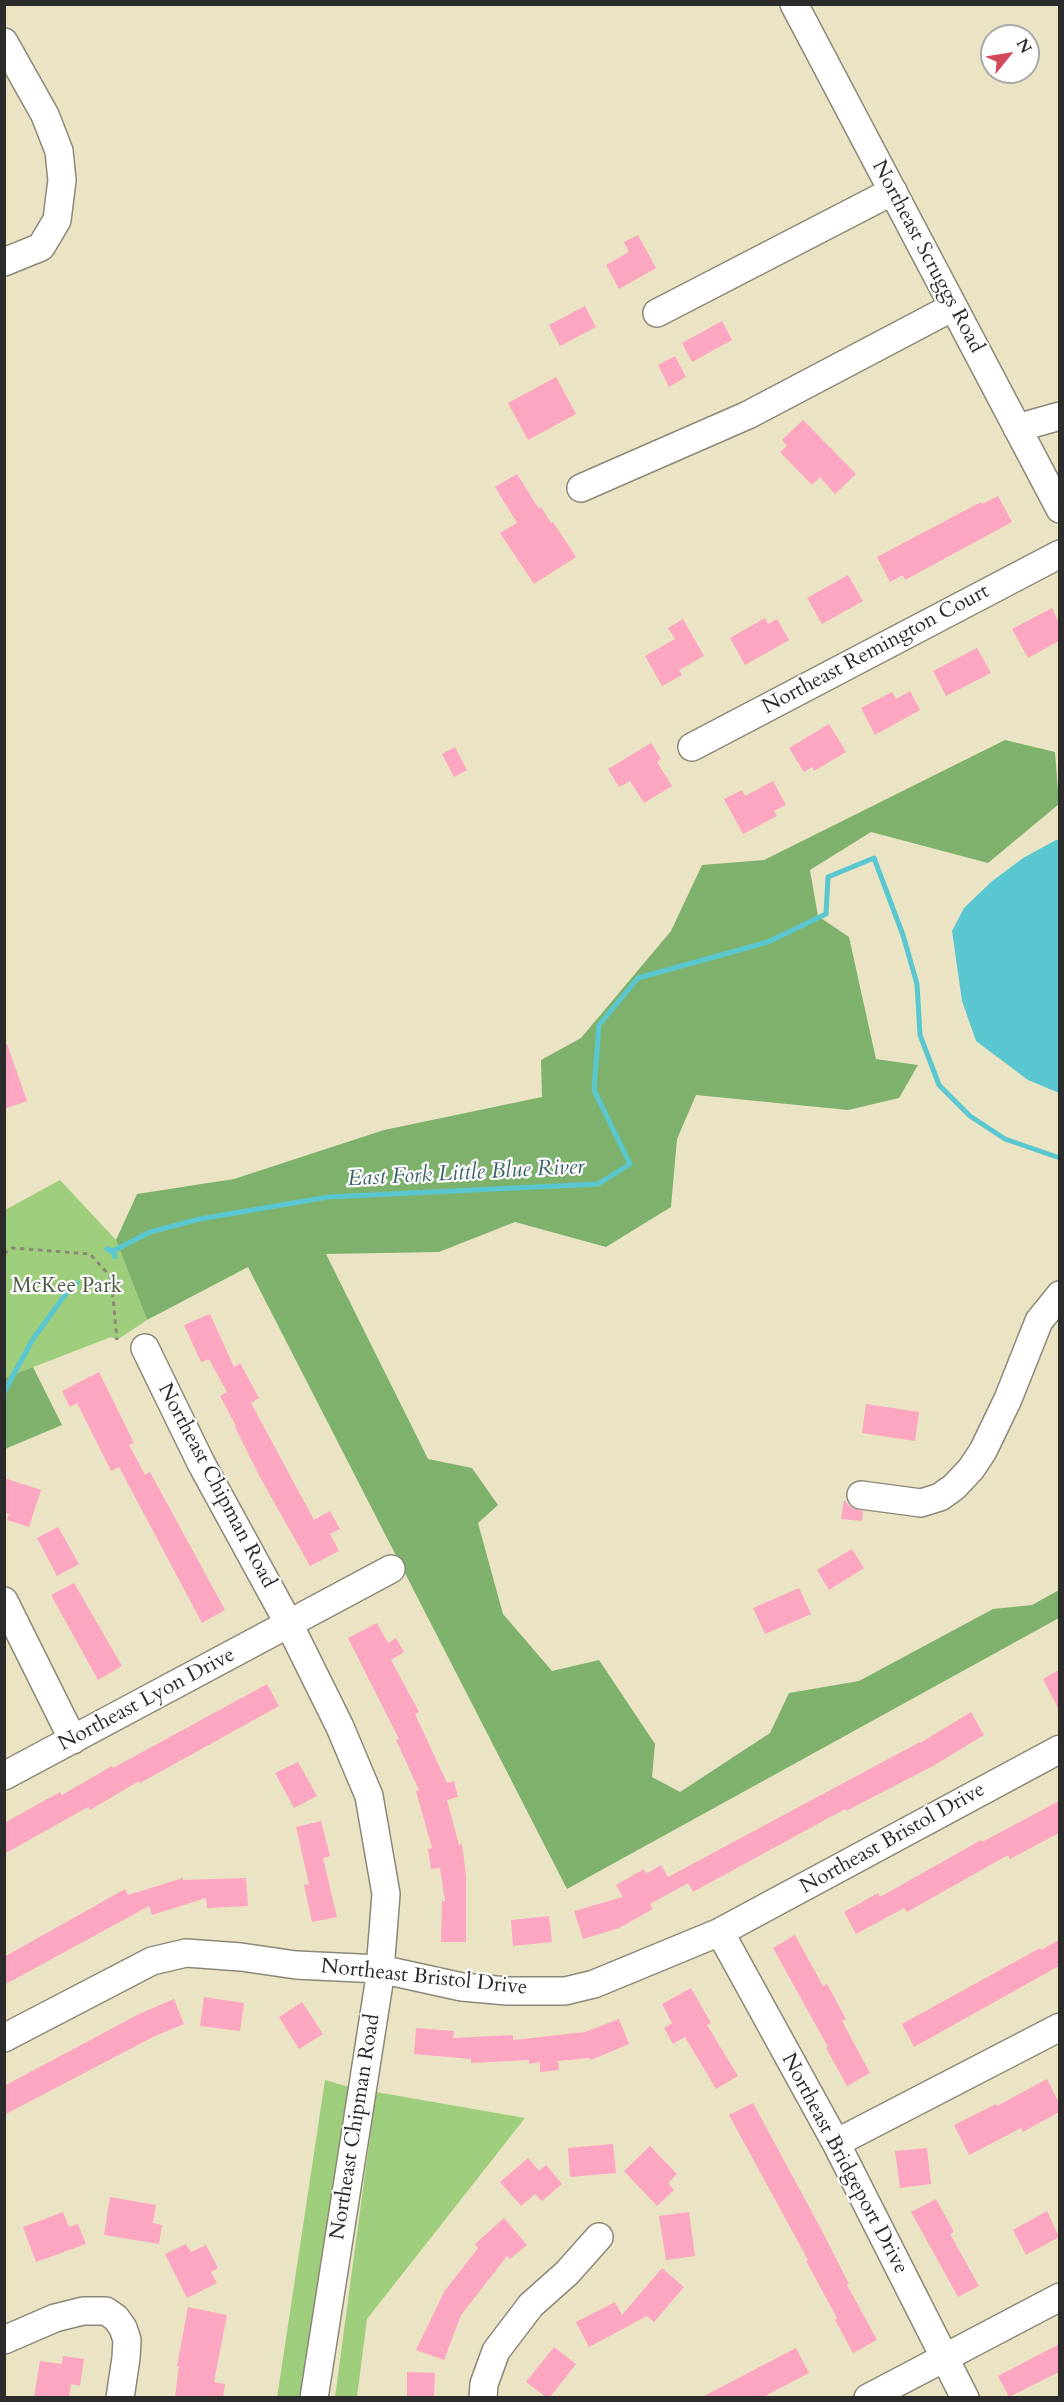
<!DOCTYPE html>
<style>
body{margin:0}
#map{position:relative;width:1064px;height:2402px;overflow:hidden;background:#ebe4c4;font-family:Cardo,serif}
canvas{display:block}
.frame{position:absolute;inset:0;border:6px solid #2b2b2b;pointer-events:none}
.north{position:absolute;left:980px;top:24px;width:60px;height:60px;box-sizing:border-box;background:#fff;border:2px solid #aaa;border-radius:50%;rotate:60deg;font-size:16px;font-weight:700;line-height:24px;text-align:center;color:#2b2b2b}
.north::after{content:'';display:block;margin:auto;width:21px;height:27px;background:#d1495b;clip-path:polygon(50% 0,100% 100%,50% 72%,0 100%)}
</style>
<div id="map">
<canvas width="1064" height="2402"></canvas>
<div class="frame"></div>
<div class="north">N</div>
</div>
<script>
const context = document.querySelector('canvas').getContext('2d');
context.lineJoin = 'round';
function fillPath(path, color) { context.fillStyle = color; context.fill(path, 'evenodd'); }
const poly = rows => new Path2D(rows.map(r => 'M' + r).join(''));
function trace(path, color, width, dash) { context.strokeStyle = color; context.lineWidth = width; context.lineCap = dash ? 'butt' : 'round'; context.setLineDash(dash || []); context.stroke(path); }
function drawText(font, color, halo, rows, align = 'center') {
  context.font = font + ' Cardo,serif'; context.lineWidth = 4.5; context.setLineDash([]); context.textBaseline = 'middle'; context.strokeStyle = halo; context.fillStyle = color; for (const [text, x, y, turn = 0] of rows) {
    context.save(); context.translate(x, y); context.rotate((+turn || 0) * Math.PI / 180); context.textAlign = isNaN(turn) ? turn : align; if (halo) context.strokeText(text, 0, 0); context.fillText(text, 0, 0); context.restore();
  }
}
const green = poly([
 [60,1180,116,1240,147,1320,117,1340,111,1337,5,1378,5,1210],
 [325,2080,353,2088,305,2397,277,2398],
 [376,2092,525,2118,367,2319,357,2397,335,2397]
]);
const forest = poly([
 [1005,740,1055,752,1059,804,988,863,871,832,810,870,818,916,849,937,876,1059,918,1065,899,1098,848,1110,696,1095,677,1139,671,1207,606,1247,515,1222,439,1252,326,1254,428,1459,472,1468,498,1505,478,1523,503,1614,552,1671,599,1660,655,1744,652,1777,680,1792,770,1733,789,1693,859,1681,993,1609,1032,1605,1059,1590,1059,1618,567,1889,248,1267,147,1320,116,1240,137,1194,234,1179,384,1130,542,1097,541,1060,581,1038,671,931,702,865,764,860],
 [33,1367,62,1425,5,1449,5,1378]
]);
const water = poly([
 [1056,840,1059,840,1059,1093,1028,1080,976,1041,962,1001,952,931,964,908,991,882,1023,858]
]);
const stream = poly([
 [107,1249,114,1251,115,1257],
 [111,1252,150,1232,200,1219,328,1197,598,1184,630,1164,594,1090,599,1025,638,978,768,942,826,914,828,877,874,858,903,935,917,984,920,1035,939,1085,970,1116,1005,1139,1060,1158],
 [4,1392,33,1339,73,1284,77,1283]
]);
const building = poly([
 [638,235,656,268,619,289,606,265,629,252,624,242],
 [585,306,596,327,560,346,549,325],
 [722,321,732,340,692,362,682,343],
 [675,356,686,377,669,387,658,365],
 [556,377,576,414,528,440,508,403],
 [803,420,856,474,835,494,820,477,812,485,780,452,787,446,782,440],
 [517,474,539,509,541,507,551,523,553,522,576,557,534,584,500,533,517,523,495,487],
 [998,496,1012,522,905,580,903,575,890,582,877,557,981,502,982,504],
 [848,575,863,601,822,624,807,598],
 [1052,608,1059,623,1059,641,1028,658,1012,629],
 [765,618,768,624,777,619,789,640,745,665,730,638],
 [683,619,704,656,679,670,682,675,662,686,645,656,675,639,668,628],
 [977,648,991,673,946,696,933,671],
 [910,691,920,710,875,735,861,708,892,692,896,699],
 [829,724,846,752,814,771,812,767,804,772,789,748],
 [651,743,661,759,657,762,672,786,644,803,630,781,619,787,608,769],
 [455,747,467,770,454,777,442,754],
 [773,781,786,805,774,811,777,816,743,834,724,799,742,790,745,796],
 [4,1044,7,1044,27,1101,4,1109],
 [210,1314,234,1367,240,1363,259,1398,251,1403,314,1520,330,1511,340,1529,330,1534,339,1551,310,1566,261,1479,235,1427,236,1426,220,1396,227,1392,209,1359,201,1362,184,1325],
 [99,1372,134,1443,129,1445,145,1475,150,1472,225,1610,202,1623,119,1467,111,1471,77,1403,70,1407,62,1391],
 [866,1404,919,1412,915,1441,862,1433],
 [4,1478,41,1490,29,1527,7,1520,9,1514,4,1512],
 [844,1500,852,1508,863,1511,862,1521,841,1519],
 [58,1527,79,1564,57,1576,37,1538],
 [852,1549,864,1568,829,1590,817,1570],
 [74,1583,122,1666,98,1680,51,1595],
 [799,1588,811,1614,765,1634,753,1608],
 [377,1623,388,1643,396,1638,404,1652,391,1660,419,1712,415,1714,447,1783,454,1781,458,1797,447,1800,459,1845,462,1844,466,1876,466,1942,441,1942,442,1901,445,1901,440,1868,431,1869,428,1849,432,1848,416,1791,419,1790,396,1740,399,1739,348,1638],
 [1059,1670,1059,1710,1043,1679],
 [267,1684,279,1706,140,1783,139,1781,90,1810,88,1807,4,1854,4,1823,60,1792,62,1795,112,1766,113,1768],
 [971,1712,984,1735,933,1766,846,1811,845,1809,693,1892,688,1883,650,1904,653,1909,619,1928,583,1939,574,1911,623,1897,616,1885,644,1869,646,1874,661,1865,668,1877,920,1742,920,1743],
 [298,1762,317,1796,294,1808,275,1773],
 [1059,1801,1059,1833,1010,1859,1008,1855,907,1912,904,1908,856,1934,844,1912,878,1893,880,1897,981,1840,982,1842],
 [321,1821,330,1856,323,1858,337,1917,312,1922,304,1885,309,1884,296,1827],
 [183,1878,183,1880,246,1878,248,1906,207,1908,206,1898,152,1915,149,1906,4,1985,4,1957,125,1889,128,1895],
 [549,1916,552,1942,513,1946,511,1920],
 [795,1935,823,1986,827,1984,846,2019,842,2021,870,2073,847,2086,826,2048,828,2047,773,1948],
 [1059,1940,1059,1966,914,2047,902,2024,1040,1948,1041,1950],
 [691,1988,711,2023,707,2025,738,2076,716,2089,685,2037,673,2044,664,2028,672,2023,662,2004],
 [204,1997,244,2003,240,2031,200,2026],
 [174,1999,184,2024,153,2037,4,2115,4,2086,139,2014],
 [302,2002,323,2034,299,2049,279,2017],
 [619,2019,629,2044,591,2060,590,2058,558,2061,559,2070,540,2072,540,2062,529,2064,529,2060,471,2063,471,2059,414,2054,416,2028,454,2031,453,2038,513,2035,513,2040,585,2032],
 [1047,2079,1059,2103,1059,2112,1023,2132,1021,2128,969,2155,954,2125,996,2104,997,2106],
 [753,2103,821,2229,849,2284,847,2285,877,2340,853,2353,835,2320,837,2318,806,2261,808,2260,729,2115],
 [613,2144,616,2173,570,2177,568,2148],
 [650,2146,677,2174,668,2183,674,2190,657,2206,624,2171],
 [927,2148,931,2184,900,2188,895,2151],
 [528,2158,539,2171,546,2165,562,2184,542,2201,535,2194,521,2206,500,2182],
 [110,2197,156,2205,153,2223,162,2225,159,2244,104,2235],
 [936,2199,954,2232,950,2234,979,2286,958,2297,911,2212],
 [1047,2211,1059,2237,1026,2255,1013,2230],
 [63,2212,69,2227,78,2224,86,2244,36,2262,23,2227],
 [689,2212,695,2256,666,2260,659,2216],
 [504,2218,527,2245,510,2259,507,2256,461,2315,444,2360,416,2350,444,2292,478,2248,475,2244],
 [186,2244,191,2252,206,2245,218,2268,211,2272,217,2283,187,2298,165,2254],
 [662,2268,684,2287,654,2322,647,2316,589,2347,576,2322,615,2302,622,2315],
 [188,2307,227,2315,214,2382,225,2384,223,2397,175,2397,179,2366,177,2366],
 [1059,2344,1059,2372,1009,2397,998,2376],
 [554,2347,576,2364,550,2397,546,2397,526,2382],
 [796,2348,809,2373,763,2397,702,2397],
 [63,2356,84,2359,80,2386,71,2384,69,2397,34,2397,40,2361,62,2364],
 [407,2372,435,2373,434,2397,407,2397]
]);
const path = poly([
 [4,1254,12,1248,90,1254,111,1277,117,1340]
]);
const minor = poly([
 [794,4,1060,509],
 [4,42,45,115,59,151,62,180,57,220,41,247,4,262],
 [657,313,893,191],
 [1017,428,1060,416],
 [581,488,748,415,953,307],
 [692,747,1060,554],
 [145,1348,201,1463,289,1624,340,1727,369,1796,386,1894,379,1983,314,2398],
 [861,1495,921,1503,940,1497,954,1487,971,1469,983,1451,1008,1399,1039,1321,1060,1295],
 [4,1601,73,1740],
 [4,1776,391,1569],
 [720,1932,836,2143,965,2398],
 [4,2038,152,1961,186,1953,241,1957,296,1965,380,1969,462,1987,507,1991,565,1991,594,1984,720,1932,1060,1749],
 [836,2143,1060,2027],
 [4,2340,55,2318,83,2311,106,2311,116,2318,123,2328,127,2340,126,2358,120,2398],
 [483,2398,484,2384,496,2351,531,2305,567,2273,599,2237],
 [868,2398,1060,2297]
]);
const streetNames = [
 ["Northeast Scruggs Road",927,257,62],
 ["Northeast Remington Court",876,650,-28],
 ["Northeast Chipman Road",216,1486,62],
 ["Northeast Lyon Drive",147,1700,-28],
 ["Northeast Bristol Drive",893,1839,-29],
 ["Northeast Bristol Drive",424,1978,6],
 ["Northeast Chipman Road",356,2127,-81],
 ["Northeast Bridgeport Drive",844,2164,62]
];
const parkNames = [
 ["McKee Park",67,1287]
];
const waterNames = [
 ["East Fork Little Blue River",466,1174,-3]
];
fillPath(green, '#9ece7c');
fillPath(forest, '#7eb16c');
fillPath(water, '#5ac7d0');
trace(stream, '#5ac7d0', 5);
fillPath(building, '#fca6c1');
trace(minor, '#8b8878', 30);
trace(path, '#8b8878', 3, [4.5, 4.5]);
trace(minor, '#fff', 27);
drawText('21px', '#2b2b2b', '#fff', streetNames);
drawText('21px', '#4e5c43', '#fff', parkNames);
drawText('italic 22px', '#3b6265', '#fff', waterNames);
</script>
